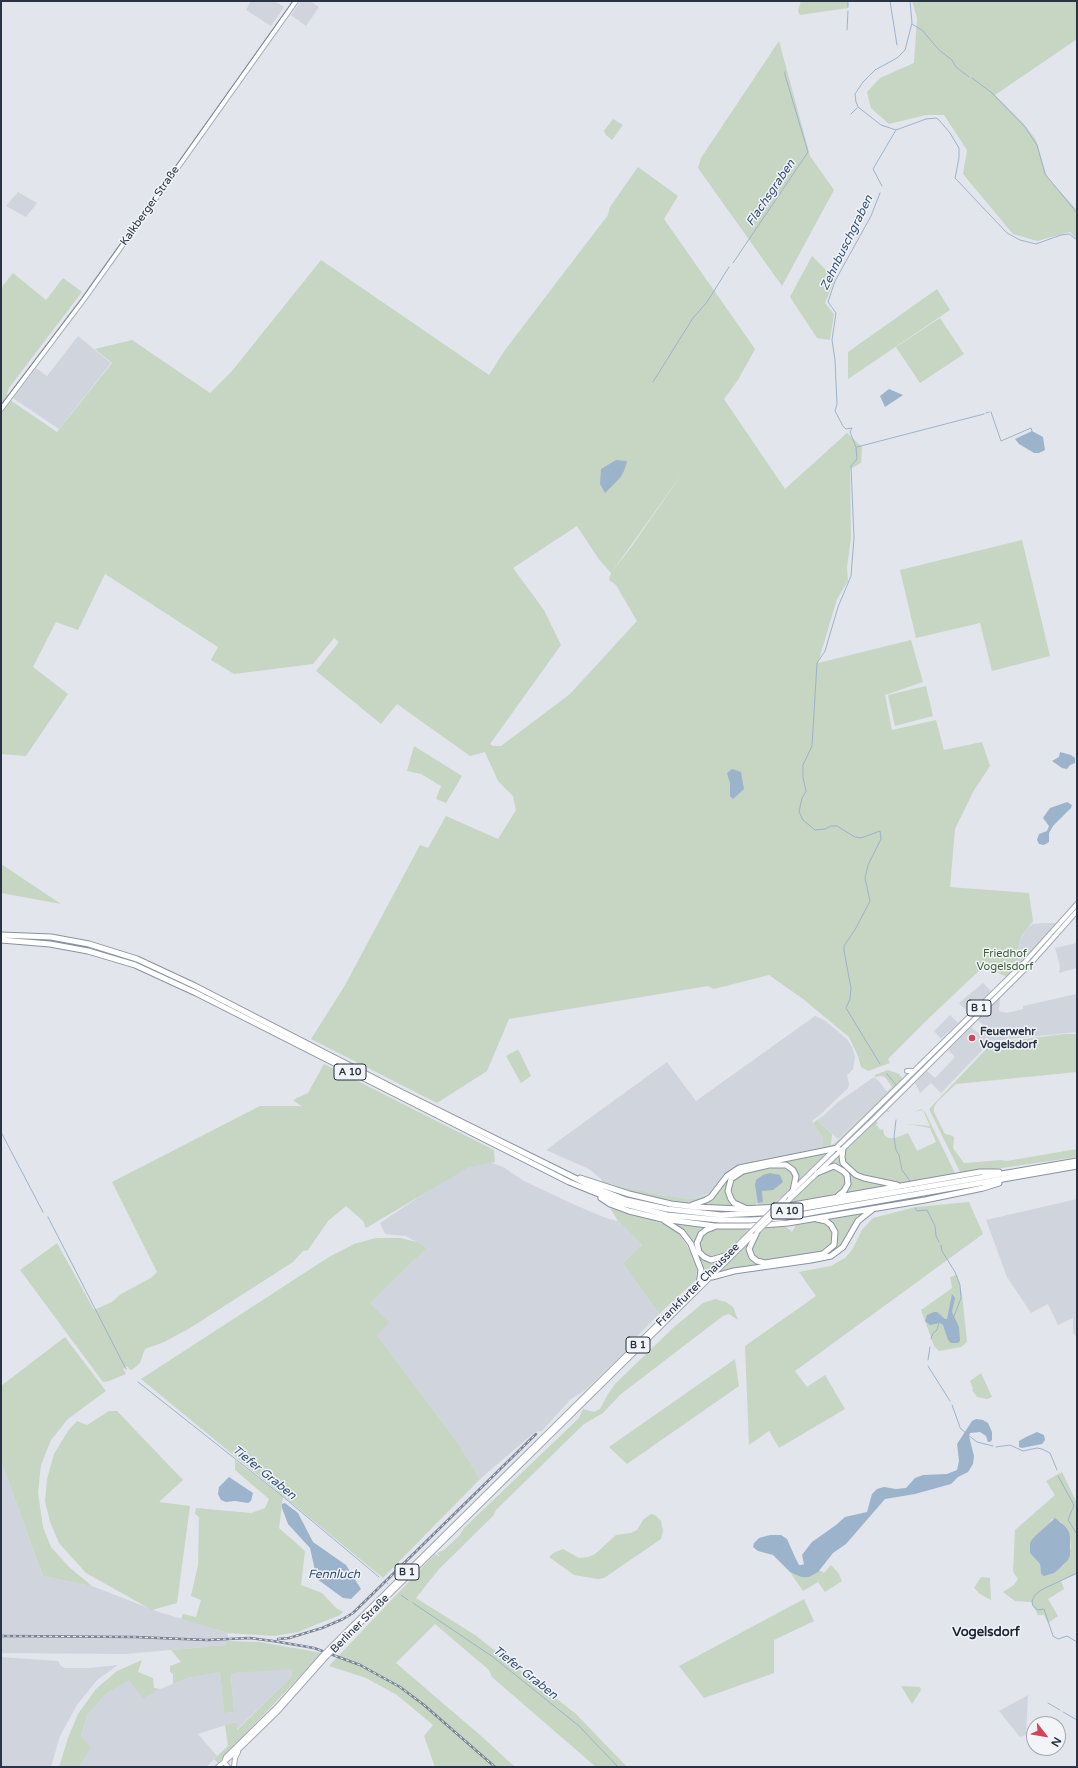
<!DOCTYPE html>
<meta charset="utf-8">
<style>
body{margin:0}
#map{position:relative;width:1078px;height:1768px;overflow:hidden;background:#e2e5eb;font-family:"Varela Round",sans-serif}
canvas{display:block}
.frame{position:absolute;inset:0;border:2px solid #293344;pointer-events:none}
.north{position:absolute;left:1026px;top:1716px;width:40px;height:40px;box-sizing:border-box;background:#f2f4f8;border:1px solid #a2a7b0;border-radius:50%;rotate:121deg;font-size:11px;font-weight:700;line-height:16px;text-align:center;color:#293344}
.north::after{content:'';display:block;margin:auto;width:14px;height:18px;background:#d34457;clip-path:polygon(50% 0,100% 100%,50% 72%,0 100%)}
</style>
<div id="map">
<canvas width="1078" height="1768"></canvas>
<div class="frame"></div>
<div class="north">N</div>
</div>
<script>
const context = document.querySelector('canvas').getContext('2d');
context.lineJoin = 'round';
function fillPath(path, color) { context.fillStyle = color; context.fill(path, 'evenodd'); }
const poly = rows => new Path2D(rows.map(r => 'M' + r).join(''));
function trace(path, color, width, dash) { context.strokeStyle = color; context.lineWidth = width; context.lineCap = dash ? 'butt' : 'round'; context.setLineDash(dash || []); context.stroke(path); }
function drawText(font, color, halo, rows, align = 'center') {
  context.font = font + ' "Varela Round",sans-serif'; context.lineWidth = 3; context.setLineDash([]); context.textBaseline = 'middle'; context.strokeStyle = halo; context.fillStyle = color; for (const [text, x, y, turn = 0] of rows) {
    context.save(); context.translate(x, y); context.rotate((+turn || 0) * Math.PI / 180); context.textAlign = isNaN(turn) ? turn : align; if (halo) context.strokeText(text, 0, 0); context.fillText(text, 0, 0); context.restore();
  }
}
const built = poly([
 [251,1,274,1,284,7,271,26,246,10],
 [301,1,310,1,319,7,306,26,291,15],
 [18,192,37,203,26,217,6,206],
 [78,336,111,363,59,429,13,398,36,368,47,376],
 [1043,923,1056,923,1021,963,1017,951,1021,938,1028,928,1033,924],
 [1077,943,1077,968,1059,973,1060,966,1055,948],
 [983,983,991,991,969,1013,959,1003],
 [1076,994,1077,1032,991,1041,941,1093,931,1083,920,1093,915,1083,927,1071,935,1078,955,1057,948,1050,971,1027,981,1035,987,1029,978,1020,1000,998,999,1011,1007,1013,1023,1009,1023,1006],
 [950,1015,958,1023,941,1039,934,1031],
 [815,1016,824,1020,846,1038,852,1047,855,1057,853,1069,847,1075,849,1084,848,1088,821,1114,812,1121,823,1138,823,1148,742,1163,725,1175,711,1193,690,1199,661,1195,610,1184,602,1180,589,1169,546,1150,667,1062,696,1101],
 [874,1077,878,1080,887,1092,838,1139,818,1121,838,1102],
 [487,1161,503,1167,524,1181,575,1205,606,1218,618,1221,642,1245,623,1263,659,1314,633,1340,636,1342,584,1391,571,1399,542,1431,535,1432,480,1479,460,1446,377,1335,370,1303,427,1248,406,1236,385,1234,380,1223,465,1166],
 [1077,1199,1077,1337,1073,1333,1073,1318,1058,1325,1048,1304,1031,1313,1007,1277,986,1220],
 [1,1461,43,1576,92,1586,159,1612,228,1633,227,1645,125,1654,1,1653],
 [1,1657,58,1661,61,1666,65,1668,88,1668,118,1665,97,1680,77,1705,60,1736,51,1767,1,1767],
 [291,1668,292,1676,236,1730,235,1722,198,1734,217,1756,206,1767,79,1767,83,1760,81,1737,87,1715,106,1694,129,1679,143,1699,160,1689,188,1678,220,1672,224,1713,234,1712,231,1676,233,1673],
 [1028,1695,1026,1735,1020,1737,999,1711]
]);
const green = poly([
 [801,1,848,1,848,8,800,15,798,11],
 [912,1,1077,1,1077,39,995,95,1024,124,1036,140,1047,177,1077,210,1077,240,1070,232,1037,241,1013,234,963,174,967,150,944,115,926,115,889,124,871,108,867,92,880,78,914,63,917,18],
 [779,41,810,156,834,190,782,286,698,168,701,158],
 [613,119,623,125,612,140,606,135,604,131],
 [638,167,678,196,664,219,755,349,738,380,724,399,785,489,847,433,862,447,861,463,850,469,851,538,847,567,848,581,837,599,818,663,911,640,923,682,885,695,892,730,936,720,944,750,982,742,990,766,973,792,955,829,950,887,1029,893,1033,921,1021,937,1017,951,1021,963,1007,977,984,966,927,1020,888,1059,890,1063,868,1071,861,1067,858,1056,849,1037,803,999,769,975,714,989,708,986,509,1019,487,1071,437,1103,311,1039,344,987,420,845,428,848,446,816,498,839,516,810,513,796,498,781,485,752,470,756,397,704,381,724,316,671,339,642,334,638,313,664,234,674,211,660,218,647,105,574,78,630,56,622,33,667,68,694,26,756,1,754,1,288,13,273,46,300,63,278,82,292,9,388,7,394,10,400,57,432,112,363,95,349,132,340,210,393,232,371,321,260,489,375,505,350,608,215,610,207],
 [684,471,632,546,611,573,609,580,616,585,637,621,570,694,501,746,493,746,490,744,561,645,544,610,513,568,577,526,598,558,611,573],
 [812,256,835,279,825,303,834,314,830,340,817,338,790,297],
 [937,289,950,310,848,379,848,352],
 [940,318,964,354,920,383,896,347],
 [1022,540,1050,656,992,671,980,623,916,638,900,570],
 [926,686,933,716,895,726,888,695],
 [414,746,462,776,446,803,436,799,441,786,421,774,407,771],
 [1,864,61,904,1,893],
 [1065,1034,1077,1034,1077,1072,956,1084,938,1101,934,1107,934,1112,945,1134,950,1135,954,1137,953,1148,964,1163,1001,1160,1007,1161,1077,1149,1077,1157,961,1174,929,1109,992,1043],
 [517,1050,519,1051,531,1076,521,1083,506,1056],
 [324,1064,494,1150,495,1162,469,1167,366,1228,363,1221,346,1206,328,1221,308,1250,303,1251,293,1262,190,1328,164,1342,145,1349,140,1363,133,1369,130,1370,127,1366,123,1369,126,1374,109,1381,103,1382,20,1270,57,1243,94,1310,112,1302,121,1294,151,1278,157,1272,112,1182,260,1106,300,1106,300,1108,301,1106,293,1100,308,1093],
 [888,1070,899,1074,902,1078,901,1082,837,1145,832,1148,738,1167,705,1199,692,1203,678,1202,621,1190,601,1184,602,1180,610,1184,661,1195,690,1199,707,1195,711,1193,725,1175,742,1163,823,1148,823,1138,813,1123,824,1115,818,1121,832,1134,831,1145,834,1144,892,1087,885,1077,881,1076,875,1077,875,1075],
 [922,1109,925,1112,956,1175,898,1183,859,1175,846,1164,844,1160,845,1150,847,1146,872,1122,873,1123,884,1112,887,1110,890,1111,888,1112,886,1111,876,1121,878,1124,876,1125,881,1130,883,1129,884,1135,888,1138,895,1138,908,1133,917,1151,936,1142,930,1128,907,1124,930,1126,923,1110,914,1112],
 [828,1152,831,1153,795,1186,797,1177,784,1163,779,1162],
 [840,1154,840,1160,848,1170,895,1186,844,1194,848,1176,831,1165,828,1166],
 [784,1165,794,1173,793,1186,773,1205,760,1206,757,1203,754,1206,748,1207,738,1204,730,1196,730,1184,733,1179,748,1170],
 [834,1168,844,1173,847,1181,844,1190,836,1195,791,1202,821,1173],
 [737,1172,727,1194,742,1208,697,1206,707,1202,714,1196,727,1179],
 [969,1202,983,1234,795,1371,807,1387,825,1375,845,1409,779,1448,769,1431,749,1445,745,1346,816,1296,799,1272,831,1266,845,1258,852,1250,862,1230,873,1218,916,1207],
 [610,1208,665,1224,680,1235,692,1254,697,1267,696,1280,659,1314,623,1263,642,1245,618,1221],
 [869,1210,857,1220,843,1244,835,1252,823,1257,835,1245,837,1240,837,1232,825,1219],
 [819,1220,830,1226,834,1236,830,1247,818,1254,761,1261,753,1256,751,1246,756,1237,765,1227,785,1226,792,1232,796,1225],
 [669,1221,710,1226,706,1228,696,1249,714,1261,717,1261,702,1277,691,1243],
 [713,1228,746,1228,747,1232,724,1255,715,1259,703,1254,699,1246,702,1235],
 [376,1238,400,1238,417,1242,427,1248,370,1303,389,1323,377,1335,460,1446,480,1479,383,1578,141,1379,329,1257,354,1244],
 [749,1241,747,1249,750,1257,765,1264,716,1274],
 [957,1275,962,1294,967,1342,961,1347,939,1351,934,1346,921,1310,952,1288,950,1277],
 [715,1299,726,1302,733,1307,738,1320,729,1314,723,1316,621,1394,603,1413,584,1424,496,1510,493,1516,439,1569,416,1598,475,1635,576,1714,627,1767,596,1767,492,1677,489,1670,435,1624,396,1663,480,1735,515,1767,435,1767,424,1736,433,1725,397,1695,366,1678,329,1666,435,1554,440,1557,437,1553,444,1550,460,1535,464,1528,579,1418,583,1409,594,1412,600,1409,608,1394,615,1384,673,1328,703,1303],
 [65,1337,106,1391,68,1419,51,1440,41,1465,38,1493,43,1527,51,1547,69,1567,92,1586,43,1576,1,1461,1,1386],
 [735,1359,739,1386,627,1464,609,1447],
 [981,1373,992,1397,987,1399,977,1397,972,1390,973,1389,970,1381],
 [109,1411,117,1411,183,1480,159,1502,190,1506,177,1603,152,1610,86,1573,59,1543,50,1522,45,1501,47,1479,54,1454,68,1431,77,1421,87,1425],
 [235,1460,283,1497,279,1528,305,1551,301,1585,322,1593,336,1608,343,1612,340,1615,298,1632,274,1636,228,1633,181,1619,183,1614,196,1617,201,1600,191,1596,198,1565,199,1517,195,1514,196,1508,251,1513,265,1508,269,1499,235,1470],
 [1062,1472,1076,1501,1077,1574,1061,1581,1064,1589,1048,1599,1058,1616,1048,1623,1044,1615,1038,1615,1031,1602,1015,1601,1003,1592,1014,1585,1018,1579,1013,1572,1015,1530,1055,1495,1046,1481],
 [1052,1519,1060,1521,1065,1526,1070,1537,1071,1548,1064,1565,1048,1575,1041,1574,1040,1564,1030,1553,1033,1538,1047,1526],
 [651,1514,655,1515,661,1521,663,1531,661,1539,604,1578,598,1579,574,1575,549,1557,555,1552,563,1549,579,1558,588,1557,595,1554,616,1535,631,1533,637,1530,643,1520],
 [831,1565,839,1574,842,1581,825,1592,818,1582,803,1591,790,1572,801,1577,818,1572,819,1570,824,1573],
 [981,1577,990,1578,991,1600,980,1594,974,1588],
 [804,1599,814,1621,774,1640,774,1673,704,1698,679,1666],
 [227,1641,260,1642,322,1653,218,1763,214,1759,228,1746,225,1725,236,1722,237,1730,292,1676,291,1669,233,1673,231,1676,234,1712,224,1713,220,1672,188,1678,173,1684,173,1674,170,1672,170,1666,181,1662,171,1650,226,1645],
 [142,1660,138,1672,153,1678,154,1688,160,1689,143,1699,129,1680,106,1694,87,1715,81,1737,91,1747,79,1767,59,1767,68,1738,78,1714,96,1689,117,1671],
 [901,1686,920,1687,921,1690,919,1693,912,1704]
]);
const water = poly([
 [889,389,903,395,885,407,880,396],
 [1032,431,1043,437,1045,450,1039,453,1034,453,1019,444,1015,439],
 [616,460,627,461,624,471,620,478,605,493,600,484,601,469],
 [1060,752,1071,755,1075,758,1075,763,1070,765,1067,769,1062,768,1052,761,1059,757],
 [732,769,741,772,744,789,733,799,730,796,730,783,727,773],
 [1067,802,1072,805,1071,808,1053,826,1049,833,1049,842,1044,845,1039,844,1037,840,1039,834,1047,831,1049,826,1043,818,1045,815,1050,808],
 [770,1173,780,1175,783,1182,773,1190,762,1191,763,1202,758,1203,755,1185,756,1180,763,1175],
 [952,1294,955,1298,952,1312,959,1327,960,1341,958,1343,951,1343,948,1340,943,1325,940,1323,930,1325,925,1321,927,1315,934,1312,937,1312,945,1319,947,1319],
 [976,1419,983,1420,988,1423,992,1432,992,1440,990,1442,988,1442,986,1436,980,1432,970,1433,969,1436,974,1456,973,1464,968,1472,958,1477,951,1484,915,1494,885,1499,846,1544,833,1553,818,1572,809,1577,801,1577,790,1572,773,1555,758,1551,753,1547,754,1543,759,1538,770,1535,781,1535,787,1539,795,1557,799,1565,802,1565,804,1564,802,1555,812,1542,836,1525,845,1517,867,1512,872,1494,877,1489,884,1487,896,1489,906,1488,915,1478,923,1475,947,1474,957,1470,959,1461,957,1444,972,1421],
 [1037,1432,1044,1435,1045,1440,1042,1444,1022,1448,1019,1447,1019,1441,1026,1437],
 [229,1477,253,1493,251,1501,248,1503,235,1501,226,1502,221,1500,218,1494,219,1487],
 [285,1503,298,1513,313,1542,346,1565,361,1589,351,1599,343,1598,317,1579,310,1548,288,1524,282,1508,282,1504],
 [1055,1518,1065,1526,1069,1532,1070,1537,1070,1555,1068,1560,1059,1569,1054,1573,1044,1576,1041,1574,1040,1564,1030,1553,1030,1543,1033,1538]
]);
const stream = poly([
 [848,1,848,7],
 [890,1,897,45],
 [910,1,912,23,905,50,897,58,875,70,863,82,855,94,856,102,858,107,881,125,896,130,926,119,936,118,939,120,950,133,959,148,959,158,955,178,1007,233,1020,240,1036,244,1061,235,1069,234,1077,240],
 [912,24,922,30,939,50,952,60,956,67,969,77],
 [847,30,848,11],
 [972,78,992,93,1025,127,1037,145,1045,174,1077,213],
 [851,114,857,108],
 [882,186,873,169,896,130],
 [880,193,871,216,835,281,828,302,836,313,832,340,835,360,837,404,835,411,843,426,846,429,852,428,850,432,856,447,857,459,851,466,854,538,851,576,838,607,825,651,817,663,812,746,803,765,803,777,806,791,802,798,799,812,803,820,815,830,825,829,831,826,837,826,855,837,861,838,880,831,881,839,868,865,865,878,870,901,856,928,844,946,844,951,851,988,850,999,846,1008,880,1064],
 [733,263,808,152,785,75,785,72],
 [653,382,693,318,707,302,729,267],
 [991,412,1001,441,1031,428,1032,431],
 [986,413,989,412],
 [857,447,984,414],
 [887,1074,896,1085],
 [896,1120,894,1137,896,1150,899,1155,902,1170,910,1181],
 [1,1132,43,1212],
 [915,1208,917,1211,927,1210,935,1226,936,1236,939,1242],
 [48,1217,126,1369],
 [941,1245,942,1251,955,1272,960,1285,961,1298,954,1316],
 [931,1339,933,1333,937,1330,939,1323],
 [928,1360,930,1347],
 [928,1366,950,1401],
 [138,1382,281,1495,379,1577],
 [952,1405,960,1427],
 [960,1428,966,1433],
 [968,1435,977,1442,993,1446],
 [996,1447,1010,1445,1023,1451,1037,1448,1042,1449,1050,1453,1057,1470],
 [1058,1476,1074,1505,1068,1520,1077,1534],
 [1077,1573,1041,1590,1035,1595,1032,1601,1033,1606,1038,1610,1044,1609,1053,1636,1058,1639,1067,1636,1077,1642],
 [387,1583,388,1584],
 [401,1595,408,1600],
 [413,1603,493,1657,579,1726,618,1767],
 [1048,1703,1060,1710],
 [1063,1712,1077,1720]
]);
const major = poly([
 [1,409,84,299,296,1],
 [907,1071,914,1071],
 [784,1199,1024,963,1077,904],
 [790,1199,873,1120,1031,963,1077,911],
 [331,1647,751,1232],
 [334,1649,755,1233],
 [224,1762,226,1757,278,1706,322,1656],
 [224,1762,228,1767],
 [218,1767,238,1750,279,1710,326,1657],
 [234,1767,235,1758,238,1752]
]);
const highway = poly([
 [1,935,51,937,89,944,137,959,195,986,399,1091,593,1187,626,1200,667,1209,721,1215,781,1212,1077,1161],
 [1,940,50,944,88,951,135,965,196,993,569,1182,621,1203,667,1215,720,1220,751,1220,781,1218,1077,1166],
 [843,1149,842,1157,843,1163,856,1175,864,1178,897,1185],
 [817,1173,834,1166,843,1171,847,1175,848,1184,844,1191,838,1196],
 [580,1178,629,1194,671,1204,696,1207,739,1209,782,1207,980,1172,999,1172],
 [601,1198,610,1204,629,1211,662,1219,715,1226,749,1226,788,1223,925,1200,983,1188,999,1183],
 [692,1205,706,1200,711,1197,727,1176,739,1168,838,1148],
 [745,1208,734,1203,731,1199,728,1191,731,1179,743,1171,769,1165,786,1165,793,1170,796,1176,793,1191],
 [665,1221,682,1232,691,1244,701,1270,699,1285],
 [714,1227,706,1230,701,1234,697,1243,699,1252,704,1257,711,1260,728,1255],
 [757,1232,749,1249,752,1257,757,1261,765,1263,823,1254,834,1245,835,1232,831,1225,826,1221,817,1219],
 [712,1277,734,1271,811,1260,831,1256,843,1247,858,1221,873,1209]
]);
const tram = poly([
 [1,405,80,301,293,1]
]);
const rail = poly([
 [1,1636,135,1637,207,1640,250,1638,273,1641,314,1648,360,1665,400,1687,424,1705,495,1767],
 [278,1639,289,1638,322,1628,343,1619,353,1613,536,1434]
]);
const majorBridge = poly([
 [751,1232,784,1199],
 [757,1232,790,1199],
 [322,1656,331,1647],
 [326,1657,334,1649]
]);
const markers = [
 [972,1038,4,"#d34457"]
];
const shields = [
 [979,1008,24],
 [350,1072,32],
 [787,1211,32],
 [638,1345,24],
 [407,1572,24]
];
const shieldNames = [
 ["B 1",979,1008],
 ["A 10",350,1072],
 ["A 10",787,1211],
 ["B 1",638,1345],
 ["B 1",407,1572]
];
const streetNames = [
 ["Kalkberger Straße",150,206,-55],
 ["Frankfurter Chaussee",698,1285,-45],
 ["Berliner Straße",360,1624,-45]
];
const parkNames = [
 ["Friedhof",1005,954],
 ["Vogelsdorf",1005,967]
];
const poiNames = [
 ["Feuerwehr",980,1032],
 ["Vogelsdorf",980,1045]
];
const waterNames = [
 ["Flachsgraben",771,193,-56],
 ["Zehnbuschgraben",847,243,-64],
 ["Tiefer Graben",264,1473,39],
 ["Fennluch",334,1575],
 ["Tiefer Graben",525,1673,38]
];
const quarterNames = [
 ["Vogelsdorf",986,1633]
];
fillPath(built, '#d0d4dd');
fillPath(green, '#c7d5c3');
fillPath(water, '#9cb3cc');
trace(stream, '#9cb3cc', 1);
trace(major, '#a1a9b7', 6);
trace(highway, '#8992a2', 7);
trace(major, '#fff', 4);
trace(highway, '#fff', 5);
trace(tram, '#7b8495', 1);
trace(rail, '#7b8495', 2.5);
trace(rail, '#f2f4f8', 1, [3]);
trace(majorBridge, '#a1a9b7', 6, []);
trace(majorBridge, '#fff', 4);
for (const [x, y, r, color] of markers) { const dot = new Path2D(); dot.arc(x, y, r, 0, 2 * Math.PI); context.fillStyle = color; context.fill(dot); trace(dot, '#f2f4f8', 1.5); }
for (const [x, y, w] of shields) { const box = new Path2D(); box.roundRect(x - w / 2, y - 8, w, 16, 3); context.fillStyle = '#f2f4f8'; context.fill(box); trace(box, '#293344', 1); }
drawText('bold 10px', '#293344', null, shieldNames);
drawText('11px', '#293344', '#f2f4f8', streetNames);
drawText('11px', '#3d6036', '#f2f4f8', parkNames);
drawText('bold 11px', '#293344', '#f2f4f8', poiNames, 'left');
drawText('italic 12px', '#32507a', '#f2f4f8', waterNames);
drawText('bold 13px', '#1b2435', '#f2f4f8', quarterNames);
</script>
